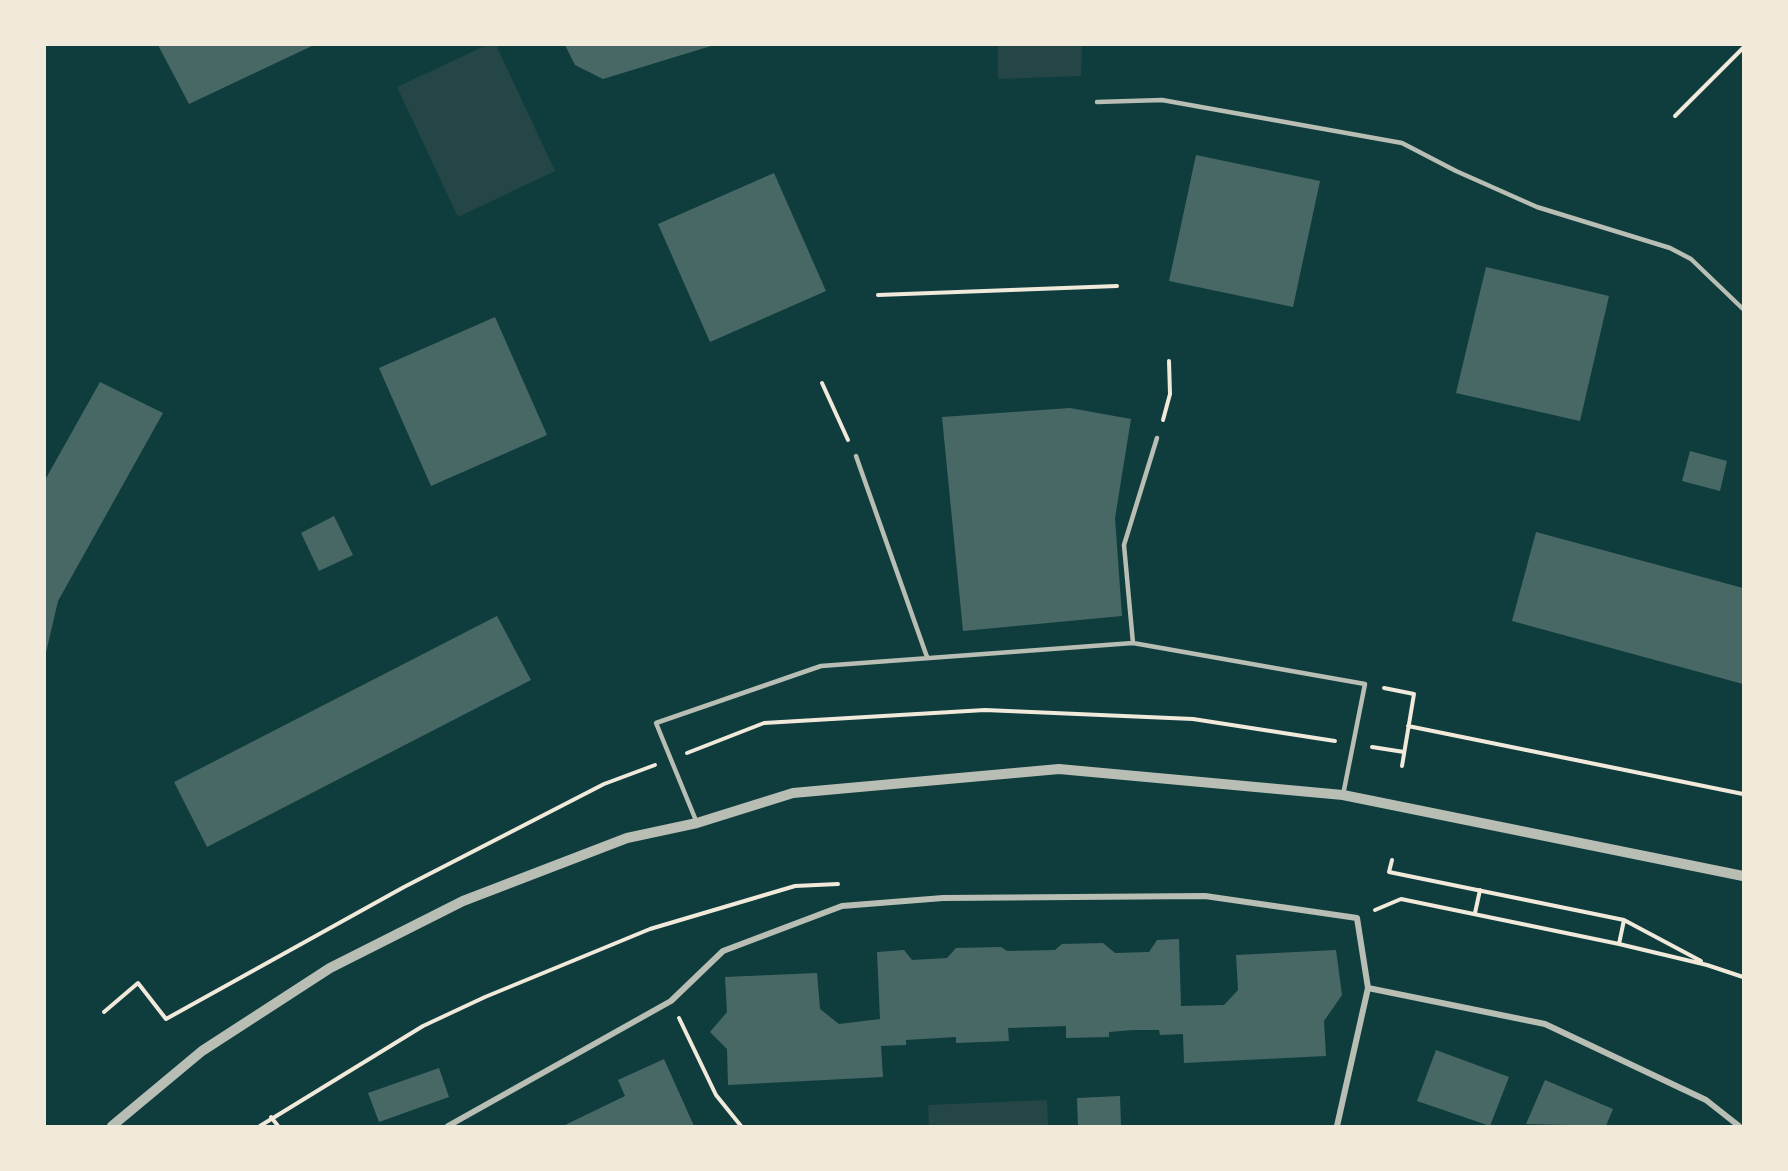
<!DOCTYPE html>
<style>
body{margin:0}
#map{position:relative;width:1788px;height:1171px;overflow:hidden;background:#0f3d3e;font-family:"Exo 2",sans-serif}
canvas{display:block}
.frame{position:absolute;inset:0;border:46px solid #f1e9da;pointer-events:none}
</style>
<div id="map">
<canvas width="1788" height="1171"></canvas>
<div class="frame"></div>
</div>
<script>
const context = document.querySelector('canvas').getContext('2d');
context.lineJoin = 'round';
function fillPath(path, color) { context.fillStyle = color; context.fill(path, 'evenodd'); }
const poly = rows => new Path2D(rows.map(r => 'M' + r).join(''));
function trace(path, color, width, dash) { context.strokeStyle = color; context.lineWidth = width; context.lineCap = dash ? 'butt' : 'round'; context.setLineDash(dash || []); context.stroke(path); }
const green = poly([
 [487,45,496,45,555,171,458,217,397,87],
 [998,45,1082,45,1081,76,998,79],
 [1047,1100,1048,1126,929,1126,928,1105]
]);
const building = poly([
 [158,45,314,45,189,104],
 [565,45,710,45,711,46,603,79,575,65],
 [1196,155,1320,181,1293,307,1169,281],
 [774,173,826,291,710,342,658,224],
 [1486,267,1609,296,1580,421,1456,393],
 [495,317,547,435,431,486,379,368],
 [100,382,163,413,58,601,45,657,45,480],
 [1070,408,1131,419,1115,518,1122,616,963,631,942,417],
 [1690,451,1727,461,1720,491,1682,481],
 [334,516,353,555,319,571,301,533],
 [1536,532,1743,588,1743,684,1512,621],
 [497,616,531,680,207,847,174,782],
 [1179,939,1181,1006,1224,1005,1238,990,1236,955,1336,950,1342,995,1324,1021,1326,1056,1184,1063,1183,1034,1160,1035,1159,1030,1133,1030,1109,1032,1109,1037,1066,1038,1066,1026,1008,1028,1009,1041,956,1043,956,1037,906,1040,906,1045,881,1046,883,1077,728,1085,727,1049,710,1032,727,1012,725,977,817,973,820,1009,839,1024,880,1019,877,952,904,950,912,960,947,958,956,948,1001,947,1007,951,1055,950,1062,944,1103,943,1115,953,1149,952,1157,940],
 [1436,1050,1509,1077,1490,1126,1417,1101],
 [664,1059,694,1126,563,1126,625,1096,618,1080],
 [439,1068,449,1097,379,1122,368,1093],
 [1545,1080,1613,1109,1606,1126,1526,1124],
 [1120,1096,1121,1126,1078,1126,1077,1098]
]);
const path = poly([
 [1675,116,1743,48],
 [878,295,1117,286],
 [822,383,848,440],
 [1163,420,1170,394,1169,361],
 [1384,688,1414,694,1402,766],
 [1408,726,1743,794],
 [1372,747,1404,752],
 [687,753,764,723,985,710,1193,719,1335,741],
 [1392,860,1389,872,1624,920,1701,961],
 [1375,910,1401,899,1619,944,1707,965,1743,977],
 [1475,913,1480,890],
 [1619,944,1624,920],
 [104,1012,138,983,166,1019,404,887,604,784,655,765],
 [679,1018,716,1095,741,1126],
 [271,1117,278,1126],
 [260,1126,423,1026,485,997,650,929,795,886,838,884]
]);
const service = poly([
 [1097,102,1162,100,1402,143,1456,171,1537,207,1670,248,1691,259,1743,309],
 [856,456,927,657],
 [1133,643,1124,545,1157,438],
 [697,823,656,723,821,666,1133,643,1365,684,1343,795]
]);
const minor = poly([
 [1368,988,1545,1024,1706,1100,1739,1126],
 [448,1126,671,1001,723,951,842,906,943,898,1205,896,1357,918,1368,988,1337,1126]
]);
const tertiary = poly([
 [112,1126,202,1051,330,968,463,901,627,838,697,823,793,793,1059,769,1343,795,1743,876]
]);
fillPath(green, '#244646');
fillPath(building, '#486865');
trace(path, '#f1e9da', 4);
trace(service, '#b8beb3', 4.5);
trace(minor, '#b8beb3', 6);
trace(tertiary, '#b8beb3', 10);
</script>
